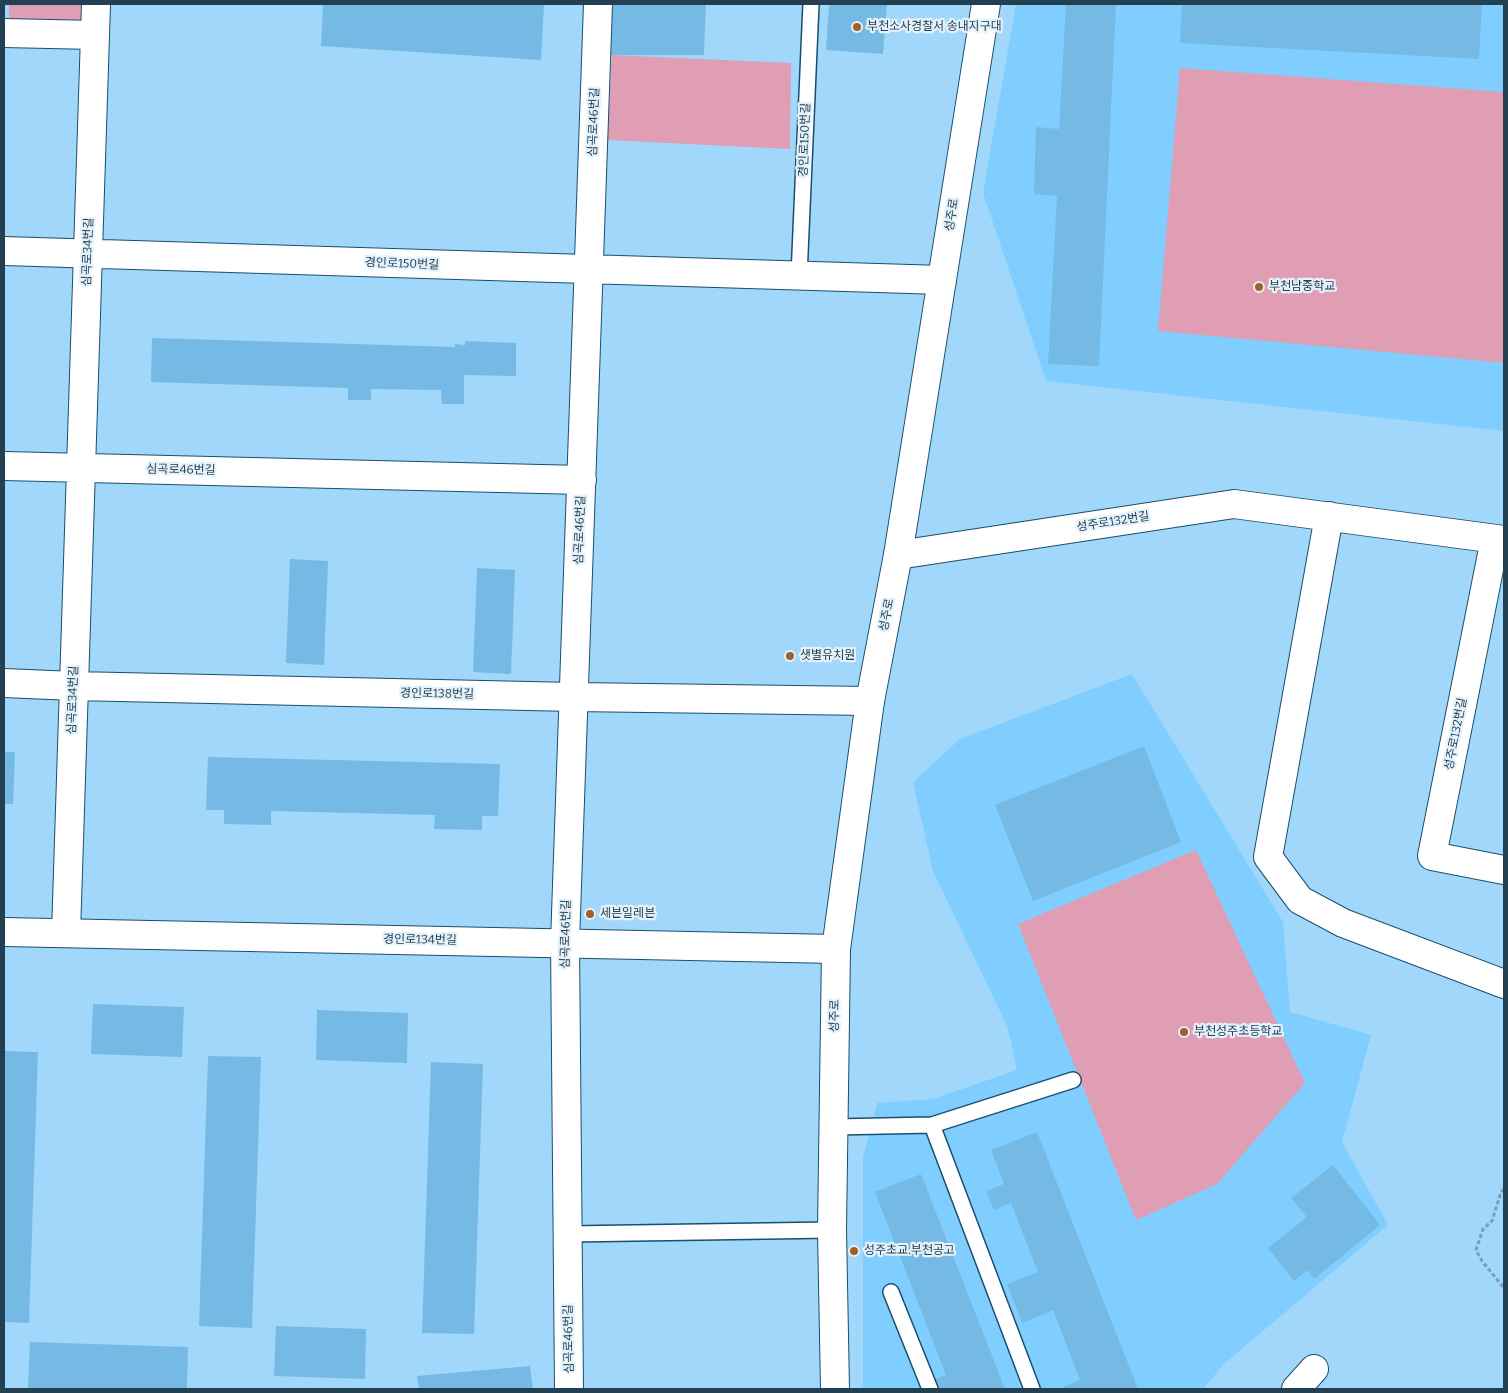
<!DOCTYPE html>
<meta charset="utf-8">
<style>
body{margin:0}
#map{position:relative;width:1508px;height:1393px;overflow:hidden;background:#a1d7fa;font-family:Bitter,serif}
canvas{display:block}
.frame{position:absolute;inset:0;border:5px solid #234052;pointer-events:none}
</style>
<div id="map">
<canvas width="1508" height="1393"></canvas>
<div class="frame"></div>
</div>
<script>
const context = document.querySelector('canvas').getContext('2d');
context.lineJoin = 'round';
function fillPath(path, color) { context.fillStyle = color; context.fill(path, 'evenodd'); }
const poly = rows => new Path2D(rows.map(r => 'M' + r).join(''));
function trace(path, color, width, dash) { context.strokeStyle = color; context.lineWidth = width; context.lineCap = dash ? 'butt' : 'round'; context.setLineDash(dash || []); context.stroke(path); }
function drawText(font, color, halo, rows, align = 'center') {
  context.font = font + ' Bitter,"Noto Sans KR",serif'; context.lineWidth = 4.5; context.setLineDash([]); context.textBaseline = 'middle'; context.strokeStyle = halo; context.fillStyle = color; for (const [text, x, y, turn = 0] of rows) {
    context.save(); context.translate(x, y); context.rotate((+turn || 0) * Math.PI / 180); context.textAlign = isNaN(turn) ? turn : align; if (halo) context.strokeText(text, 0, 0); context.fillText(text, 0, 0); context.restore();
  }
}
const built = poly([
 [1016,4,1504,4,1504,431,1046,381,983,193],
 [1132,674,1283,922,1290,1012,1371,1035,1342,1142,1388,1225,1224,1364,1203,1389,863,1389,863,1157,877,1103,933,1099,1017,1070,1008,1028,933,871,913,782,960,739]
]);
const green = poly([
 [9,4,87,4,86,29,9,28],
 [612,55,791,63,790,149,607,140],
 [1180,68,1504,92,1504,363,1158,331],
 [1196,850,1305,1083,1217,1184,1136,1220,1018,924]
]);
const building = poly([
 [323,4,544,4,541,60,321,46],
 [601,4,706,4,704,55,601,55],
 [829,4,887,4,883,54,826,50],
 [1066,4,1116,4,1099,366,1048,364,1057,196,1034,194,1036,127,1059,129],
 [1182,4,1482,4,1479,59,1180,43],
 [152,338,455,347,455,344,465,345,465,341,516,343,516,376,464,375,464,404,442,404,441,390,371,389,371,400,348,400,348,388,151,382],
 [290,559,328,561,324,665,286,663],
 [477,568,515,570,511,674,473,672],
 [1144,746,1181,842,1033,901,995,805],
 [4,752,15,752,13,804,4,804],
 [208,757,500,764,498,816,482,816,482,830,434,829,435,815,271,811,271,825,224,824,224,810,206,810],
 [93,1004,184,1007,182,1057,91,1054],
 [317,1010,408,1013,407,1063,316,1060],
 [4,1051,38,1052,29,1323,4,1322],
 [208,1056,261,1057,252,1328,199,1326],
 [431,1062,483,1064,474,1334,422,1333],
 [1037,1132,1138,1389,1061,1389,1061,1388,1080,1380,1053,1310,1022,1323,1007,1284,1038,1272,1011,1203,994,1210,986,1191,1004,1184,991,1150],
 [1333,1165,1380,1225,1314,1279,1307,1270,1294,1281,1268,1248,1307,1217,1291,1198],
 [921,1174,1005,1389,951,1389,951,1387,946,1389,936,1389,933,1380,946,1375,875,1192],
 [276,1326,366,1329,365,1379,274,1376],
 [30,1342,188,1347,187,1389,28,1388],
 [530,1366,533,1389,419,1389,417,1376]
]);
const path = poly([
 [1504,1189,1501,1192,1492,1221,1483,1229,1476,1250,1482,1261,1504,1288]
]);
const service = poly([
 [799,276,811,4],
 [932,1125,1032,1389],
 [834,1127,932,1125,1073,1080],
 [568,1234,832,1230],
 [891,1292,930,1389]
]);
const minor = poly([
 [4,33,95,35],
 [4,251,942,280],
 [4,466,582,480],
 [1329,516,1268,857,1300,900,1343,923,1504,984],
 [1495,539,1432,856,1504,870],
 [898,555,1234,504,1504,540],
 [4,683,74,686,574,697,870,701],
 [66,933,96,4],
 [569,1389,565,942,598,4],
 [1296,1389,1314,1369]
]);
const tertiary = poly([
 [4,932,836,949],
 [835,1389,832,1230,836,949,870,701,898,555,986,4]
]);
const markers = [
 [857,27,5,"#a1602a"],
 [1259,287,5,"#a1602a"],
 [790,656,5,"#a1602a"],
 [590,914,5,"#a1602a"],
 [1184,1032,5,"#a1602a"],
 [854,1251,5,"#a1602a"]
];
const poiNames = [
 ["부천소사경찰서 송내지구대",867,27],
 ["부천남중학교",1269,287],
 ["샛별유치원",800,656],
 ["세븐일레븐",600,914],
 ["부천성주초등학교",1194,1032],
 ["성주초교.부천공고",864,1251]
];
const streetNames = [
 ["심곡로46번길",594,122,-88],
 ["경인로150번길",805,140,-88],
 ["성주로",952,215,-81],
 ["심곡로34번길",88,252,-88],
 ["경인로150번길",402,264,2],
 ["심곡로46번길",181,470,1],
 ["성주로132번길",1113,522,-9],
 ["심곡로46번길",580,530,-88],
 ["성주로",887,615,-79],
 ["경인로138번길",437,694,1],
 ["심곡로34번길",73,700,-88],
 ["성주로132번길",1456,734,-79],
 ["심곡로46번길",566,934,-89],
 ["경인로134번길",420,940,1],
 ["성주로",835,1016,-89],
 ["심곡로46번길",569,1339,-91]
];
fillPath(built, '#80ceff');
fillPath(green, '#df9eb4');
fillPath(building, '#75bae5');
trace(service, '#194f6d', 18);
trace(minor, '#194f6d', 30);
trace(tertiary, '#194f6d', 30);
trace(path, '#74a0bd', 3, [4, 2.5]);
trace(service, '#fff', 15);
trace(minor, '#fff', 28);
trace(tertiary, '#fff', 28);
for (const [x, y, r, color] of markers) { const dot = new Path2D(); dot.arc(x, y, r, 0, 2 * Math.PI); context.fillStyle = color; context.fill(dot); trace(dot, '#e5f2fb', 2); }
drawText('12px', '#234052', '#e5f2fb', poiNames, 'left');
drawText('12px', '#234052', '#e5f2fb', streetNames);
</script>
